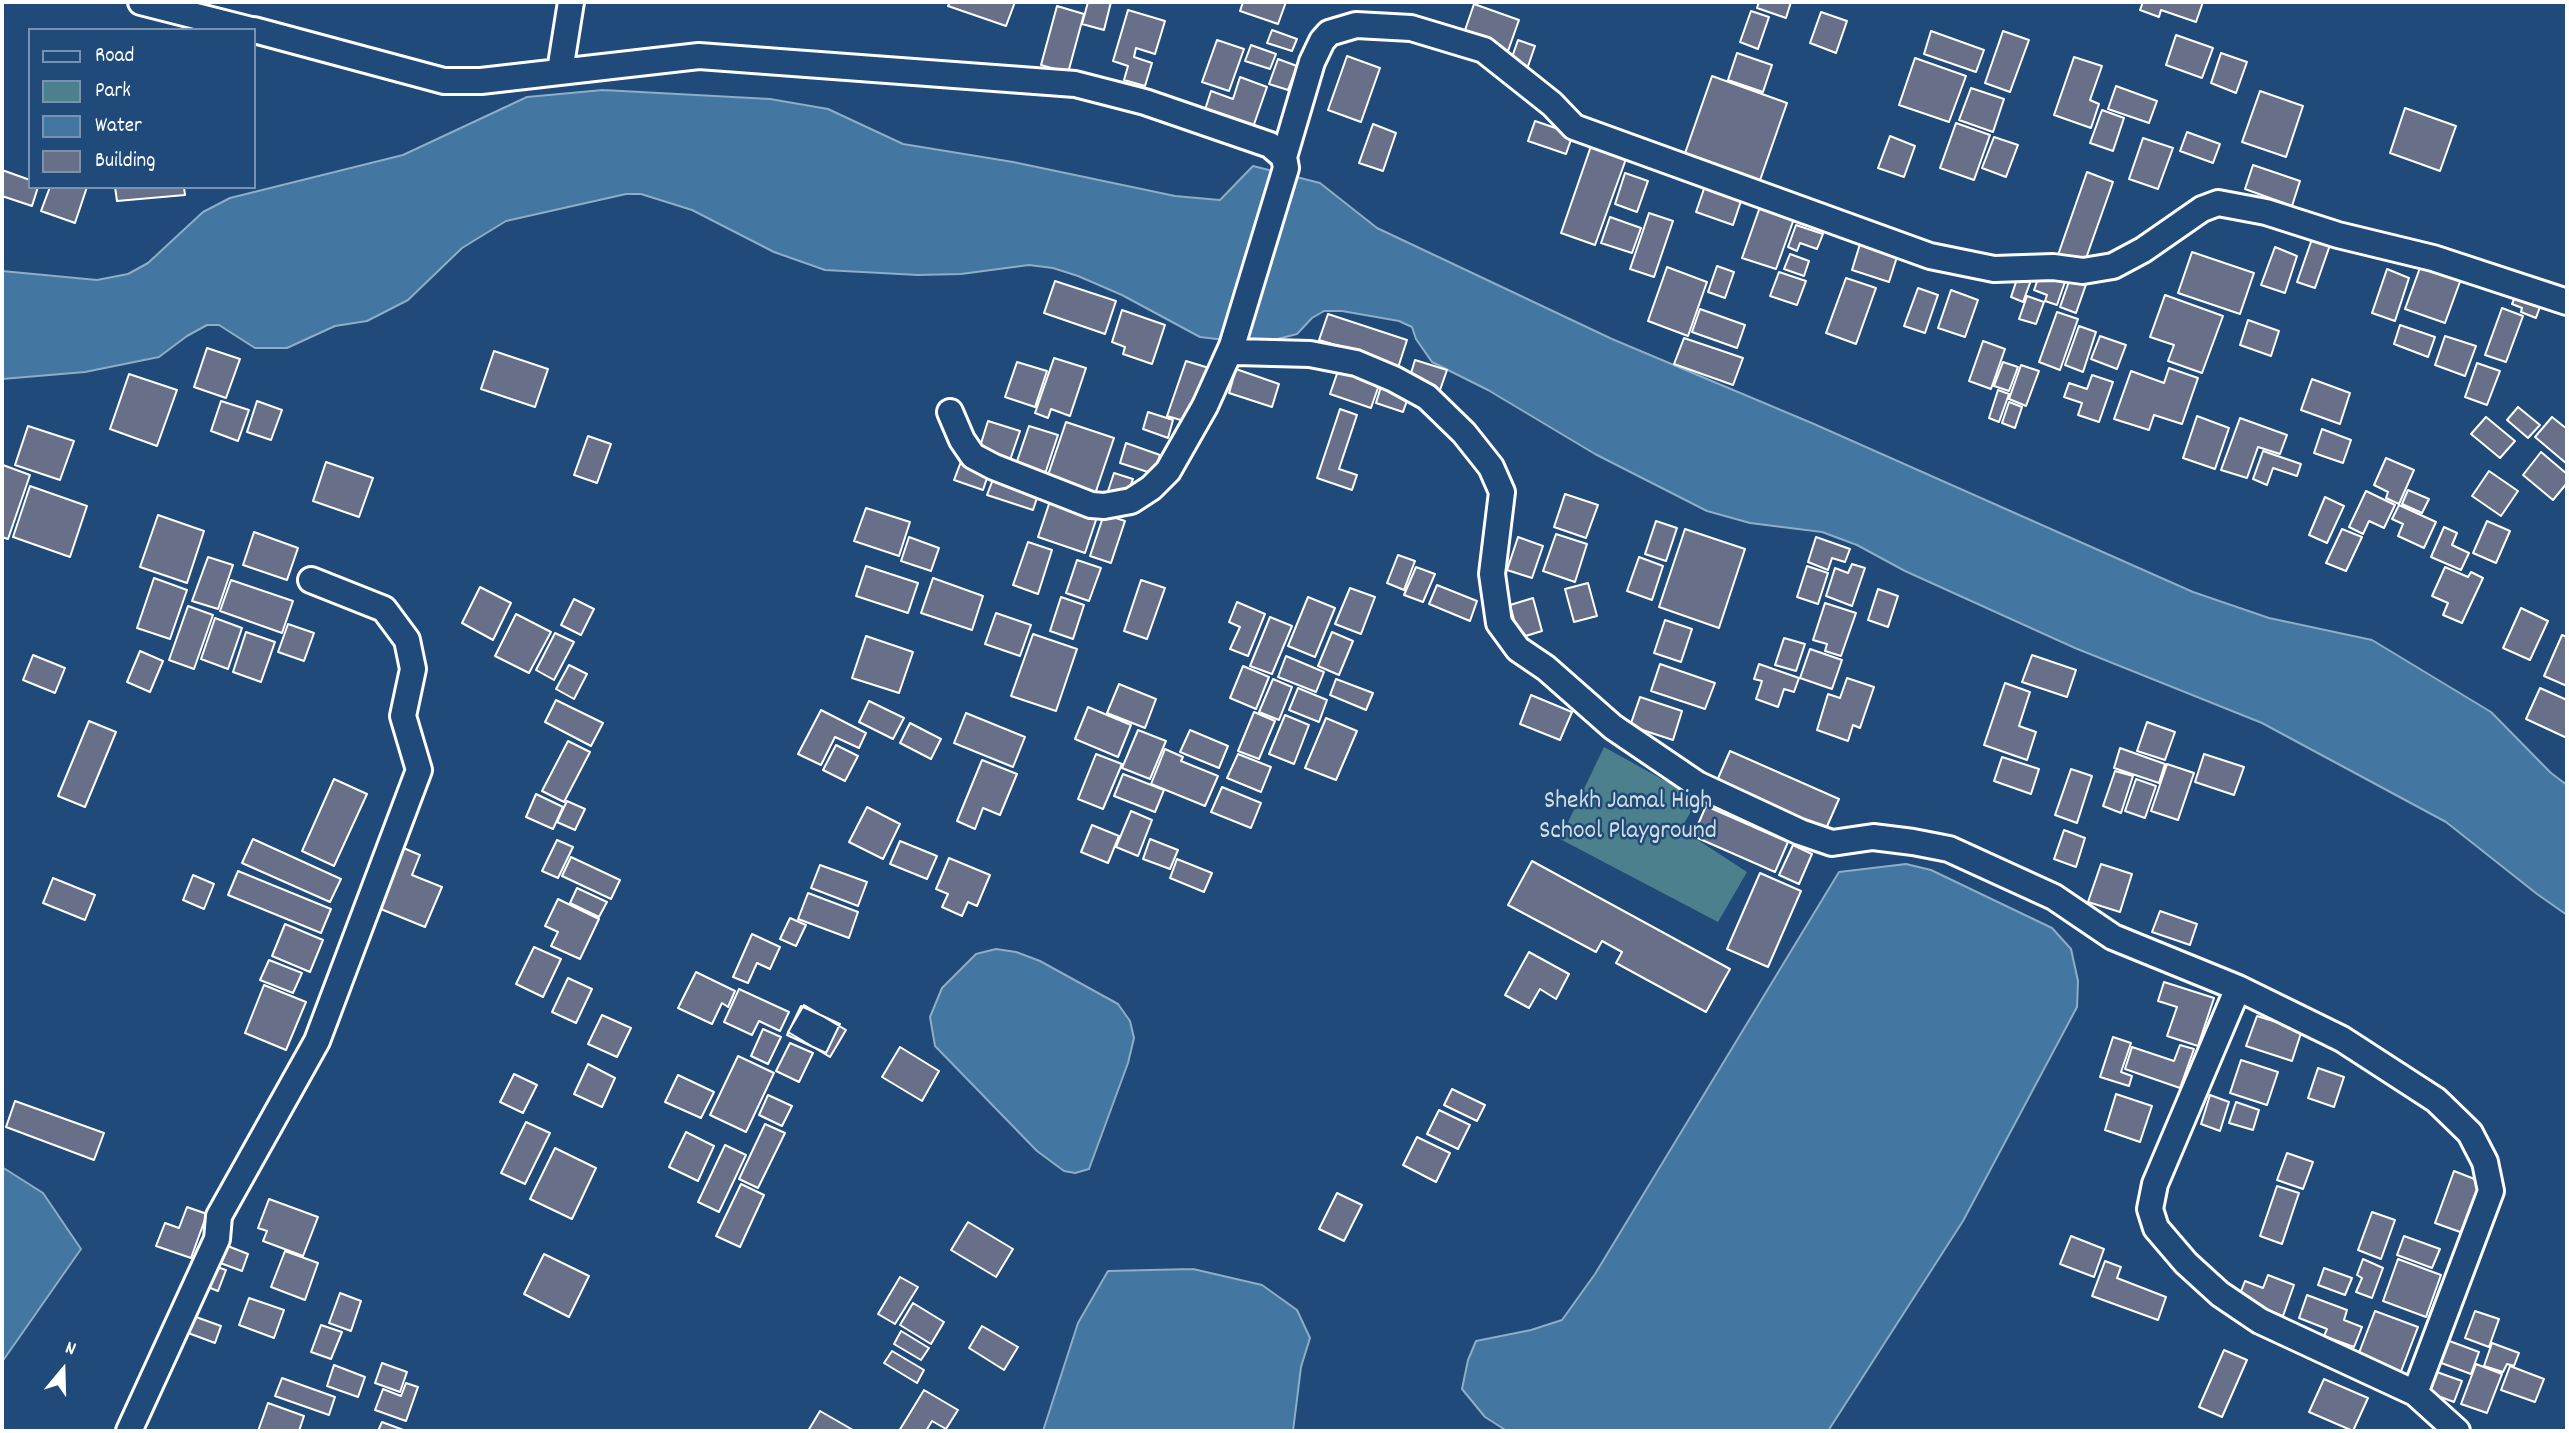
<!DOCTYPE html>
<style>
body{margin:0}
#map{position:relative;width:2569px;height:1433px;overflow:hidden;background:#1f4a7a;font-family:Dekko,sans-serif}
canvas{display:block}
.frame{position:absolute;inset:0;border:4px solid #fff;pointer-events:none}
.legend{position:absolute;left:28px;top:28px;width:228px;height:161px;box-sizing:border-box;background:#1f4a7a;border:2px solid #7992af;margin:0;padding:9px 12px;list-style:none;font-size:21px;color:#fff}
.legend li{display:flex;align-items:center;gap:14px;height:35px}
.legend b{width:35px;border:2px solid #7992af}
.north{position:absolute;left:28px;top:1335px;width:70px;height:70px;-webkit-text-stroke:5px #1f4a7a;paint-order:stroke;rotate:19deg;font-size:19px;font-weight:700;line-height:28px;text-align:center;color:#fff}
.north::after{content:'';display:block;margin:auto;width:24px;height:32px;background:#fff;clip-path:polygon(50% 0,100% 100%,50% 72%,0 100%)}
</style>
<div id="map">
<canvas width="2569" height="1433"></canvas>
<div class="frame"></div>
<ul class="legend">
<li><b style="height:9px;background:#1f4a7a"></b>Road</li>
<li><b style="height:19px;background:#4c808c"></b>Park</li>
<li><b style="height:19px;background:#4376a0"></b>Water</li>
<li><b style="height:19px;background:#687089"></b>Building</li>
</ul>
<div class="north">N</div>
</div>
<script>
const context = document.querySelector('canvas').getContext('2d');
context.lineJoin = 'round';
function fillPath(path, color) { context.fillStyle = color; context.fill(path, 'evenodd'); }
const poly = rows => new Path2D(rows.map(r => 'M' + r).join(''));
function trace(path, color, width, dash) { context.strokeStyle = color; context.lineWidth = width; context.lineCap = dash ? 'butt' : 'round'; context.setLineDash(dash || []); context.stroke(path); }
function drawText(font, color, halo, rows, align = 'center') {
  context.font = font + ' Dekko,sans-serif'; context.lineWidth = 5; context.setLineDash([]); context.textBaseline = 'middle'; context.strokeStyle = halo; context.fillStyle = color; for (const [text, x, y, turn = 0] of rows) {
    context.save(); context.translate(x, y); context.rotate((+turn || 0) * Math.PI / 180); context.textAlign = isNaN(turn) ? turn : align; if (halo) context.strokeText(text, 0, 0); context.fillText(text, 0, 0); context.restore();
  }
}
const green = poly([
 [1604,747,1698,799,1681,829,1747,872,1718,922,1560,839]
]);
const water = poly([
 [603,90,770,99,828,109,903,144,1013,162,1175,196,1220,200,1253,166,1320,183,1377,228,1612,339,1814,424,2193,592,2269,618,2372,640,2491,712,2551,773,2567,785,2567,915,2537,894,2446,822,2262,723,2075,648,1905,571,1857,545,1822,532,1750,523,1707,511,1595,454,1488,390,1432,362,1416,339,1412,327,1399,321,1342,311,1324,311,1312,318,1297,334,1258,344,1200,337,1122,295,1078,276,1053,268,1029,265,961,274,918,275,825,270,774,252,692,210,641,194,626,194,506,221,462,248,408,300,367,321,335,326,287,348,255,348,219,325,207,325,187,336,159,357,85,372,2,379,2,271,97,280,128,274,148,263,203,212,230,198,403,155,527,97,603,90],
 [1906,864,1931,870,2052,928,2071,949,2078,981,2077,1007,1963,1221,1828,1431,1507,1431,1485,1417,1462,1389,1468,1360,1476,1341,1531,1330,1562,1320,1595,1274,1839,872,1906,864],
 [996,949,1016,952,1040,961,1118,1004,1130,1021,1134,1038,1128,1063,1089,1169,1075,1173,1064,1171,1037,1151,935,1046,930,1017,942,988,976,954,996,949],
 [2,1167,43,1193,81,1249,2,1362,2,1167],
 [1193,1269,1262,1285,1297,1310,1310,1338,1301,1367,1293,1431,1043,1431,1078,1323,1108,1271,1193,1269]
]);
const building = poly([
 [950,2,1015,2,1006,26,948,6,950,2],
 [1088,2,1111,2,1104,30,1082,24,1088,2],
 [1243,2,1286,2,1278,24,1240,11,1243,2],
 [1759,2,1791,2,1786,18,1757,8,1759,2],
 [2143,2,2203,2,2196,22,2161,10,2159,17,2140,10,2143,2],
 [1474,4,1519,20,1508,51,1463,36,1474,4],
 [1057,6,1084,14,1068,73,1041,65,1057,6],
 [1128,10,1165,21,1155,54,1136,48,1134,57,1152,63,1145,86,1124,80,1128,66,1113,61,1128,10],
 [1751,11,1769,17,1758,49,1740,42,1751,11],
 [1821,12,1847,21,1836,53,1810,43,1821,12],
 [1272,30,1297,39,1292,51,1267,43,1272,30],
 [1931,31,1984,50,1976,72,1924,54,1931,31],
 [2003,31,2029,40,2010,92,1985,83,2003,31],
 [2176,35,2213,48,2202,78,2166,65,2176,35],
 [1217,40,1244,49,1229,91,1202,82,1217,40],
 [1518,40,1535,46,1526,72,1509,66,1518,40],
 [1251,45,1276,54,1270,69,1245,61,1251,45],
 [1737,53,1772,65,1763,92,1728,80,1737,53],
 [2221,53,2247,62,2236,93,2211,83,2221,53],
 [1347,56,1380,68,1361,122,1328,110,1347,56],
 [2074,57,2102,66,2090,100,2099,104,2091,128,2054,115,2074,57],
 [1915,58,1966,76,1949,122,1899,105,1915,58],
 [1278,59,1297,66,1288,90,1269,84,1278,59],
 [1712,76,1787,103,1758,186,1683,159,1712,76],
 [1240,77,1267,87,1251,133,1203,116,1211,91,1233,99,1240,77],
 [2116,86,2157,101,2149,123,2108,109,2116,86],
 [1971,88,2004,99,1993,132,1959,120,1971,88],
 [2260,91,2303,106,2286,157,2242,142,2260,91],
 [2405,108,2456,126,2440,171,2390,153,2405,108],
 [2102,110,2124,118,2113,151,2090,143,2102,110],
 [1535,121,1573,134,1566,154,1528,141,1535,121],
 [1956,123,1990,135,1974,180,1940,168,1956,123],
 [1373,124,1396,133,1383,171,1359,163,1373,124],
 [2187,132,2220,144,2213,163,2180,151,2187,132],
 [1890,136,1915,146,1904,177,1878,168,1890,136],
 [1994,137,2018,145,2006,177,1982,168,1994,137],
 [2143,138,2173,148,2158,189,2129,179,2143,138],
 [1591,146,1626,159,1595,245,1561,233,1591,146],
 [2253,165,2300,181,2292,206,2245,189,2253,165],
 [2,170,30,180,30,187,38,187,32,206,2,196,2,170],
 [2087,172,2113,182,2084,264,2058,255,2087,172],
 [1625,173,1648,181,1637,212,1615,204,1625,173],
 [1706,183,1743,195,1733,225,1696,212,1706,183],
 [50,187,87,187,75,223,41,211,50,187],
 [115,187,184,187,185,195,117,201,115,187],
 [1761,204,1795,216,1776,269,1742,258,1761,204],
 [1649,213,1673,221,1654,277,1630,269,1649,213],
 [1610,217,1641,228,1632,253,1601,243,1610,217],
 [1796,225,1823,234,1817,249,1800,243,1797,251,1788,247,1796,225],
 [2312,239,2330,245,2315,288,2297,282,2312,239],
 [1860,244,1897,257,1889,282,1852,270,1860,244],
 [2275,247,2297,256,2285,293,2261,285,2275,247],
 [2192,252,2254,273,2240,314,2178,293,2192,252],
 [1790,254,1809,261,1804,276,1784,269,1790,254],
 [2421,265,2461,279,2445,323,2405,309,2421,265],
 [1717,266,1734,272,1725,298,1708,292,1717,266],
 [1667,267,1707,282,1688,336,1648,321,1667,267],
 [2042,268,2067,276,2057,305,2045,301,2047,295,2034,290,2042,268],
 [2387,269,2409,278,2395,321,2372,313,2387,269],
 [2020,270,2033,275,2023,302,2011,297,2020,270],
 [2073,270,2089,276,2076,313,2060,307,2073,270],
 [1779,272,1806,281,1797,305,1770,296,1779,272],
 [1846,278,1876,288,1856,344,1826,333,1846,278],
 [1055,281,1116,301,1105,334,1044,313,1055,281],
 [1918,288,1938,295,1925,333,1904,326,1918,288],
 [1951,290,1978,300,1965,337,1938,328,1951,290],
 [2517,292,2542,301,2536,318,2521,312,2522,308,2512,304,2517,292],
 [2165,295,2223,316,2202,373,2168,361,2174,345,2150,337,2165,295],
 [2027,296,2044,302,2036,324,2019,319,2027,296],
 [2502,308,2523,316,2506,362,2485,355,2502,308],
 [1700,309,1745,325,1737,348,1692,332,1700,309],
 [1122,310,1165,325,1152,364,1123,354,1125,347,1112,342,1122,310],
 [2057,312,2078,319,2060,370,2039,362,2057,312],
 [1328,314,1407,340,1396,374,1378,368,1381,359,1319,340,1328,314],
 [2248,320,2279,331,2271,356,2240,345,2248,320],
 [2400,325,2435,337,2428,357,2394,344,2400,325],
 [2079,326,2096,332,2083,372,2065,365,2079,326],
 [2100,336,2126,345,2117,369,2091,359,2100,336],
 [2445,336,2476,346,2465,376,2435,365,2445,336],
 [1684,338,1743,358,1733,385,1674,364,1684,338],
 [1983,341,2005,349,1991,389,1969,381,1983,341],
 [207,348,240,359,226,398,194,387,207,348],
 [494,351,548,369,535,407,481,389,494,351],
 [1054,358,1086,368,1070,416,1051,409,1048,418,1035,413,1054,358],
 [1415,360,1447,370,1439,393,1408,383,1415,360],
 [1186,361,1209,368,1191,423,1167,416,1186,361],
 [1017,362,1047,371,1035,407,1005,397,1017,362],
 [2003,362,2018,367,2009,391,1994,386,2003,362],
 [2477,363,2500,371,2487,405,2465,397,2477,363],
 [2021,365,2039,371,2026,406,2009,399,2021,365],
 [1339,368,1380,382,1371,408,1330,394,1339,368],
 [2169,368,2198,378,2182,424,2154,415,2149,430,2114,419,2131,371,2164,383,2169,368],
 [1236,369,1279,384,1272,407,1229,393,1236,369],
 [129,374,177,390,157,446,110,429,129,374],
 [2092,375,2113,382,2099,422,2078,415,2082,403,2064,397,2069,383,2087,389,2092,375],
 [2312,379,2350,393,2340,424,2301,410,2312,379],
 [1382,383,1410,392,1403,412,1376,403,1382,383],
 [1998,390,2009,394,1999,422,1989,418,1998,390],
 [221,401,249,410,238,441,211,431,221,401],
 [257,401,282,410,271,440,247,432,257,401],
 [2009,402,2022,407,2015,428,2002,423,2009,402],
 [2518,407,2540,425,2528,438,2507,420,2518,407],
 [1340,409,1357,415,1339,469,1357,475,1352,490,1317,478,1340,409],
 [1148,412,1173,420,1168,438,1143,429,1148,412],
 [2197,416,2229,428,2215,469,2183,458,2197,416],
 [2486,417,2515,441,2500,458,2471,434,2486,417],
 [2552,417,2567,429,2567,464,2535,437,2552,417],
 [2240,418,2287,435,2280,454,2258,447,2247,478,2221,470,2240,418],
 [988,421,1020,431,1008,466,977,456,988,421],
 [1066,422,1114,438,1094,497,1046,481,1066,422],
 [28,426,74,441,60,480,15,465,28,426],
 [1029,426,1058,435,1044,477,1015,467,1029,426],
 [2322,429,2351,440,2343,463,2314,453,2322,429],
 [588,436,611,444,597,483,574,475,588,436],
 [1126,443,1160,455,1154,474,1120,463,1126,443],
 [2263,451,2301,464,2297,476,2273,468,2267,485,2253,479,2263,451],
 [2541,452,2567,474,2567,483,2553,500,2523,475,2541,452],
 [2386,458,2414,470,2399,504,2386,498,2388,492,2374,485,2386,458],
 [962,459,990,469,983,490,954,480,962,459],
 [326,462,373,478,359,517,313,501,326,462],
 [3,465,30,475,8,539,2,537,3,465],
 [2489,471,2518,491,2501,516,2472,496,2489,471],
 [1114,473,1133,479,1126,498,1108,491,1114,473],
 [995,474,1040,489,1033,510,987,495,995,474],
 [30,486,87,506,70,557,13,537,30,486],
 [2408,490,2429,499,2422,513,2402,504,2408,490],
 [2366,491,2395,505,2384,528,2369,521,2363,534,2349,527,2366,491],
 [1565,494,1598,505,1586,538,1554,527,1565,494],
 [2325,497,2344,506,2327,543,2309,535,2325,497],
 [1051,498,1098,514,1085,553,1038,537,1051,498],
 [2399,505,2436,522,2424,548,2398,536,2403,524,2392,519,2399,505],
 [866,508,910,522,899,556,854,541,866,508],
 [1104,514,1125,521,1111,563,1090,556,1104,514],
 [158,515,204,531,187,583,140,567,158,515],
 [1656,521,1677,528,1666,561,1645,554,1656,521],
 [2487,521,2510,531,2496,563,2473,553,2487,521],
 [2444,527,2457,533,2452,545,2469,553,2461,570,2431,557,2444,527],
 [1685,529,1745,549,1719,628,1659,607,1685,529],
 [2342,529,2362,537,2346,571,2326,563,2342,529],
 [254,532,298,548,287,580,243,565,254,532],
 [1556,534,1587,544,1575,582,1543,571,1556,534],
 [909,537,939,548,931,571,901,561,909,537],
 [1518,537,1543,546,1532,578,1507,570,1518,537],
 [1816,537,1850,549,1845,562,1832,558,1828,570,1808,562,1816,537],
 [1028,542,1052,550,1038,594,1013,585,1028,542],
 [1398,555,1415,561,1404,590,1387,583,1398,555],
 [208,557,233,565,218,609,192,601,208,557],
 [1639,557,1663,566,1652,600,1627,591,1639,557],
 [1077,560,1101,568,1089,601,1066,593,1077,560],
 [1852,564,1865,568,1852,606,1826,596,1835,568,1848,573,1852,564],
 [866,566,918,583,908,613,856,596,866,566],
 [1807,566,1828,573,1818,604,1797,597,1807,566],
 [1416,567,1435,574,1423,602,1404,595,1416,567],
 [2445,567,2468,577,2471,572,2483,578,2462,623,2443,615,2448,603,2432,596,2445,567],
 [154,578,187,590,170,639,137,628,154,578],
 [933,578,983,596,972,630,921,613,933,578],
 [231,580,293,601,282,633,220,611,231,580],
 [1141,580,1165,588,1147,639,1124,631,1141,580],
 [1588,583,1597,616,1574,622,1565,589,1588,583],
 [1437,585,1477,601,1470,621,1429,604,1437,585],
 [480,587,511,603,493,640,462,623,480,587],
 [1350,588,1375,597,1361,634,1335,624,1350,588],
 [1878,589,1898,596,1888,627,1868,620,1878,589],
 [1061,597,1084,605,1073,639,1050,631,1061,597],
 [1308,597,1335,608,1315,657,1288,646,1308,597],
 [1533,598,1542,631,1519,638,1510,605,1533,598],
 [574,599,594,609,581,635,561,625,574,599],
 [1237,602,1265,614,1248,656,1230,649,1240,627,1229,622,1237,602],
 [1825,603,1856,613,1841,656,1825,651,1827,644,1813,640,1825,603],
 [188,606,213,615,194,669,169,660,188,606],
 [2521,608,2548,621,2530,660,2503,648,2521,608],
 [996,613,1031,625,1020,656,985,644,996,613],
 [516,614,551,632,529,673,495,656,516,614],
 [1270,617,1292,626,1272,674,1250,666,1270,617],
 [215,618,242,628,228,669,201,659,215,618],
 [1665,620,1692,629,1681,662,1654,653,1665,620],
 [288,624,314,633,304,661,278,652,288,624],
 [246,632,275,642,261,682,233,672,246,632],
 [1332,632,1353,641,1339,675,1318,666,1332,632],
 [555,633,574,642,554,680,536,670,555,633],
 [1033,634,1077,649,1056,711,1011,696,1033,634],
 [2562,635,2567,637,2567,686,2544,676,2562,635],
 [866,636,913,652,899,693,852,678,866,636],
 [1784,638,1805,644,1796,671,1775,665,1784,638],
 [1810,649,1842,660,1832,689,1800,678,1810,649],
 [140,651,163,661,150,692,127,682,140,651],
 [33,655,65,668,55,693,23,680,33,655],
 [2032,655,2076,670,2067,697,2022,682,2032,655],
 [1286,656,1324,672,1316,692,1278,677,1286,656],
 [1660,664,1715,683,1705,709,1651,691,1660,664],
 [1759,664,1799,678,1794,692,1784,689,1778,707,1756,699,1762,681,1754,679,1759,664],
 [569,665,587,674,574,699,556,689,569,665],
 [1243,666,1269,677,1256,709,1230,698,1243,666],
 [1847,678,1874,687,1860,728,1853,725,1848,741,1817,730,1828,694,1840,698,1847,678],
 [1273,679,1292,687,1279,720,1259,712,1273,679],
 [1336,679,1373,693,1366,710,1330,695,1336,679],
 [2005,683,2030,692,2019,726,2036,732,2027,760,1984,745,2005,683],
 [1119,684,1156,699,1145,728,1107,713,1119,684],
 [1298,688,1327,700,1319,722,1289,710,1298,688],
 [2540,688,2567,700,2567,738,2526,719,2540,688],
 [1531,695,1572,712,1560,740,1520,724,1531,695],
 [1640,697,1682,711,1673,740,1630,726,1640,697],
 [556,700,603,723,591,746,545,722,556,700],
 [869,701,904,718,893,739,859,722,869,701],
 [1088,707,1131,725,1118,757,1075,739,1088,707],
 [821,710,866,733,859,748,835,737,821,765,798,754,821,710],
 [1254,712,1275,721,1259,759,1238,751,1254,712],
 [966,713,1025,737,1013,767,954,743,966,713],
 [1285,715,1309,725,1294,764,1269,754,1285,715],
 [1326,718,1357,731,1336,780,1305,768,1326,718],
 [89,721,116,732,85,807,58,796,89,721],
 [2147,722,2175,732,2165,760,2137,751,2147,722],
 [910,723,941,739,931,759,900,743,910,723],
 [1138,730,1166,741,1150,779,1122,768,1138,730],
 [1190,730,1228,746,1219,768,1180,752,1190,730],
 [568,741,590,752,564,802,542,791,568,741],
 [836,745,858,756,845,781,823,770,836,745],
 [2120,748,2165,764,2159,783,2114,768,2120,748],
 [1165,749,1183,757,1181,761,1218,776,1205,806,1151,784,1165,749],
 [1730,751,1839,799,1825,831,1716,783,1730,751],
 [1096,754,1122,764,1103,809,1078,799,1096,754],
 [1238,754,1271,767,1261,792,1227,778,1238,754],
 [2204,754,2244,767,2234,795,2195,782,2204,754],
 [2002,757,2039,769,2031,794,1994,781,2002,757],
 [982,760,1017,774,1000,815,983,808,975,829,957,821,982,760],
 [2167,764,2194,773,2178,820,2151,811,2167,764],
 [2071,769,2092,776,2077,823,2055,815,2071,769],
 [2115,771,2133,776,2121,813,2103,806,2115,771],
 [1123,774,1164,790,1155,812,1114,796,1123,774],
 [334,779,367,794,334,866,302,851,334,779],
 [2136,779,2156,786,2145,818,2125,811,2136,779],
 [1222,787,1261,803,1251,828,1211,812,1222,787],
 [536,794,563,807,553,829,526,817,536,794],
 [567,801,585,809,575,830,557,822,567,801],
 [1706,806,1788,842,1775,872,1693,836,1706,806],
 [867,807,900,824,883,859,849,842,867,807],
 [1131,811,1152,820,1138,856,1116,847,1131,811],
 [1092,825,1119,836,1108,863,1081,852,1092,825],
 [2064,830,2085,838,2076,867,2054,859,2064,830],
 [253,839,341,879,330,902,242,863,253,839],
 [1150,839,1178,850,1170,869,1143,859,1150,839],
 [557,840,573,847,558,878,542,871,557,840],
 [387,841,420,855,412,875,442,887,425,927,361,901,387,841],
 [900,841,937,856,927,879,890,864,900,841],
 [1793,845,1812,854,1799,884,1779,875,1793,845],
 [571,857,620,880,611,899,562,876,571,857],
 [949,858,990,875,977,906,968,902,962,916,942,907,948,894,936,889,949,858],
 [1177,859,1212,873,1204,892,1170,878,1177,859],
 [1532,861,1730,969,1706,1012,1616,963,1622,952,1602,941,1596,952,1508,905,1532,861],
 [2101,864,2132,874,2120,912,2088,902,2101,864],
 [820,865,867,882,858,906,811,888,820,865],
 [238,871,331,909,321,933,228,895,238,871],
 [1760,873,1801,891,1768,967,1727,949,1760,873],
 [193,875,214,884,204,909,183,900,193,875],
 [53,878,95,895,85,920,43,903,53,878],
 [577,888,607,902,599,917,570,903,577,888],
 [808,893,858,912,849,938,798,919,808,893],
 [558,899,599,919,580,959,551,946,558,932,545,926,558,899],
 [2160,911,2197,924,2190,945,2152,932,2160,911],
 [790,918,806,925,796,946,780,939,790,918],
 [285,924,323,940,310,972,272,956,285,924],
 [752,934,780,947,770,969,757,963,748,983,733,977,752,934],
 [534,947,561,959,543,997,516,984,534,947],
 [1529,952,1569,974,1556,999,1540,989,1529,1008,1505,995,1529,952],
 [269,960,302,973,293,993,260,980,269,960],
 [696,972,735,991,728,1007,722,1003,712,1024,678,1008,696,972],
 [568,978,592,989,576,1023,552,1012,568,978],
 [2164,982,2214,998,2198,1046,2167,1036,2177,1007,2158,1001,2164,982],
 [264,985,306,1002,286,1050,245,1033,264,985],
 [739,989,789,1012,780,1031,759,1021,752,1035,724,1022,739,989],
 [804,1005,846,1030,830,1057,788,1032,804,1005],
 [801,1006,840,1024,826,1053,787,1035,801,1006],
 [602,1015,631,1028,617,1057,588,1044,602,1015],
 [2257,1016,2302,1030,2292,1061,2246,1046,2257,1016],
 [763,1029,781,1037,768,1064,751,1056,763,1029],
 [2113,1037,2131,1043,2121,1072,2132,1076,2129,1086,2100,1077,2113,1037],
 [790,1043,813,1053,799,1082,776,1071,790,1043],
 [2180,1045,2194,1049,2180,1088,2125,1069,2132,1047,2174,1061,2180,1045],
 [900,1047,939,1071,922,1101,882,1077,900,1047],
 [738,1056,774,1073,746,1132,710,1115,738,1056],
 [2241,1060,2278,1072,2267,1105,2230,1093,2241,1060],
 [588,1064,615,1078,602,1107,574,1094,588,1064],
 [2318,1068,2344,1077,2334,1107,2308,1098,2318,1068],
 [514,1074,537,1085,523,1113,500,1102,514,1074],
 [678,1075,714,1092,701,1118,665,1102,678,1075],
 [1452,1089,1485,1105,1477,1121,1444,1105,1452,1089],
 [2116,1094,2152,1106,2140,1142,2105,1130,2116,1094],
 [768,1095,792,1106,782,1126,759,1115,768,1095],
 [2210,1095,2229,1102,2220,1131,2201,1124,2210,1095],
 [15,1101,104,1133,94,1160,6,1127,15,1101],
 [2236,1102,2259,1110,2253,1130,2229,1123,2236,1102],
 [1439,1110,1470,1125,1458,1149,1427,1134,1439,1110],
 [526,1122,550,1133,525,1184,501,1173,526,1122],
 [765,1124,785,1133,758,1188,739,1179,765,1124],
 [686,1132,714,1146,698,1181,669,1167,686,1132],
 [1417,1137,1450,1153,1436,1182,1403,1165,1417,1137],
 [725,1145,746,1155,719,1212,698,1202,725,1145],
 [555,1148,596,1168,572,1219,530,1199,555,1148],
 [2287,1153,2313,1162,2303,1189,2277,1180,2287,1153],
 [2454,1171,2482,1182,2463,1233,2435,1223,2454,1171],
 [741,1184,764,1195,740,1247,716,1236,741,1184],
 [2277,1186,2299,1193,2282,1244,2260,1236,2277,1186],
 [1337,1193,1362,1205,1344,1241,1319,1229,1337,1193],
 [269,1199,318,1217,303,1256,263,1241,267,1231,258,1228,269,1199],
 [187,1207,207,1214,191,1258,156,1246,165,1223,179,1228,187,1207],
 [2372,1212,2395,1220,2381,1259,2358,1250,2372,1212],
 [968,1222,1013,1249,996,1277,951,1250,968,1222],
 [2071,1236,2104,1249,2094,1277,2060,1264,2071,1236],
 [2404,1236,2440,1249,2432,1268,2397,1255,2404,1236],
 [210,1239,248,1254,242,1271,204,1257,210,1239],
 [285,1251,318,1263,305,1300,271,1287,285,1251],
 [544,1254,589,1276,569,1317,524,1294,544,1254],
 [2363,1259,2383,1268,2372,1298,2356,1292,2362,1278,2357,1275,2363,1259],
 [2398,1259,2441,1275,2426,1317,2383,1301,2398,1259],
 [199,1261,226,1270,218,1291,192,1281,199,1261],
 [2105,1261,2121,1267,2117,1278,2166,1297,2158,1320,2092,1296,2105,1261],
 [2324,1268,2352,1278,2345,1295,2318,1285,2324,1268],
 [2268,1275,2294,1285,2283,1316,2238,1299,2245,1281,2263,1288,2268,1275],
 [900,1277,918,1287,895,1324,878,1314,900,1277],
 [206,1290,196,1317,221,1326,215,1343,172,1327,206,1290],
 [340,1293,361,1301,351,1331,329,1323,340,1293],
 [2307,1295,2347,1310,2344,1320,2362,1327,2354,1347,2324,1336,2327,1329,2299,1318,2307,1295],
 [249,1298,284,1310,274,1338,239,1325,249,1298],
 [913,1303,944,1322,931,1344,900,1325,913,1303],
 [2375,1311,2418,1327,2400,1374,2357,1358,2375,1311],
 [2475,1311,2499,1319,2489,1347,2465,1338,2475,1311],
 [321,1325,342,1332,331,1359,311,1352,321,1325],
 [982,1326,1018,1347,1004,1370,969,1348,982,1326],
 [901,1331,929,1348,921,1360,894,1344,901,1331],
 [2444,1339,2479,1352,2471,1374,2436,1361,2444,1339],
 [2492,1343,2519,1353,2514,1366,2507,1364,2503,1372,2484,1366,2492,1343],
 [2224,1350,2247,1360,2222,1417,2199,1407,2224,1350],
 [892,1351,924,1370,917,1383,884,1363,892,1351],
 [382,1363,407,1372,400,1392,375,1383,382,1363],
 [2476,1364,2502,1374,2487,1413,2461,1404,2476,1364],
 [334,1365,365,1377,358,1397,327,1386,334,1365],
 [2510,1366,2544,1379,2535,1402,2501,1390,2510,1366],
 [2434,1371,2462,1381,2454,1402,2427,1392,2434,1371],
 [282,1378,335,1397,329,1415,275,1396,282,1378],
 [2324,1379,2368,1398,2353,1431,2309,1412,2324,1379],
 [406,1383,418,1387,406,1421,375,1410,383,1389,401,1396,406,1383],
 [924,1390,958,1410,946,1429,932,1421,926,1431,899,1431,924,1390],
 [268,1403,304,1416,299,1431,258,1431,268,1403],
 [820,1411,853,1430,852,1431,808,1431,820,1411],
 [382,1422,406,1431,378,1431,382,1422]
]);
const minor = poly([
 [141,2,251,30],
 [254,30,444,81,481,81,699,56,1075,84,1145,102,1270,145,1284,157,1286,168,1232,346,1236,352,1310,354,1356,363,1394,379,1427,397,1464,433,1491,467,1502,492,1492,574,1499,623,1518,649,1546,668,1613,727,1697,784,1800,832,1832,843,1873,837,1913,842,1949,849,2054,897,2113,937,2238,988,2155,1184,2150,1209,2156,1228,2186,1263,2220,1294,2260,1321,2415,1393,2457,1431],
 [560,71,571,2],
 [1284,157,1312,62,1322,41,1329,33,1356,25,1411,28,1484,50,1552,104,1574,127,1930,256,1994,269,2053,267,2083,271,2113,266,2143,250,2202,209,2218,203,2266,212,2338,235,2433,258,2567,302],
 [950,412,962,440,973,456,994,467,1091,505,1104,506,1131,501,1151,488,1168,471,1205,406,1232,346],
 [2238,988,2342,1039,2436,1100,2470,1133,2485,1162,2491,1191,2415,1393],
 [129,1431,217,1239,219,1216,317,1041,419,770,403,716,413,669,407,640,384,609,311,580]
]);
const parkNames = [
 ["Shekh Jamal High",1628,803],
 ["School Playground",1628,833]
];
fillPath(green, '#4c808c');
fillPath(water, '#4376a0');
trace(water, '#8eadc6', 2);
fillPath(building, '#687089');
trace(building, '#fff', 2);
trace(minor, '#fff', 30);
trace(minor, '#1f4a7a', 24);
drawText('26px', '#d2dfe2', '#1f4a7a', parkNames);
</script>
